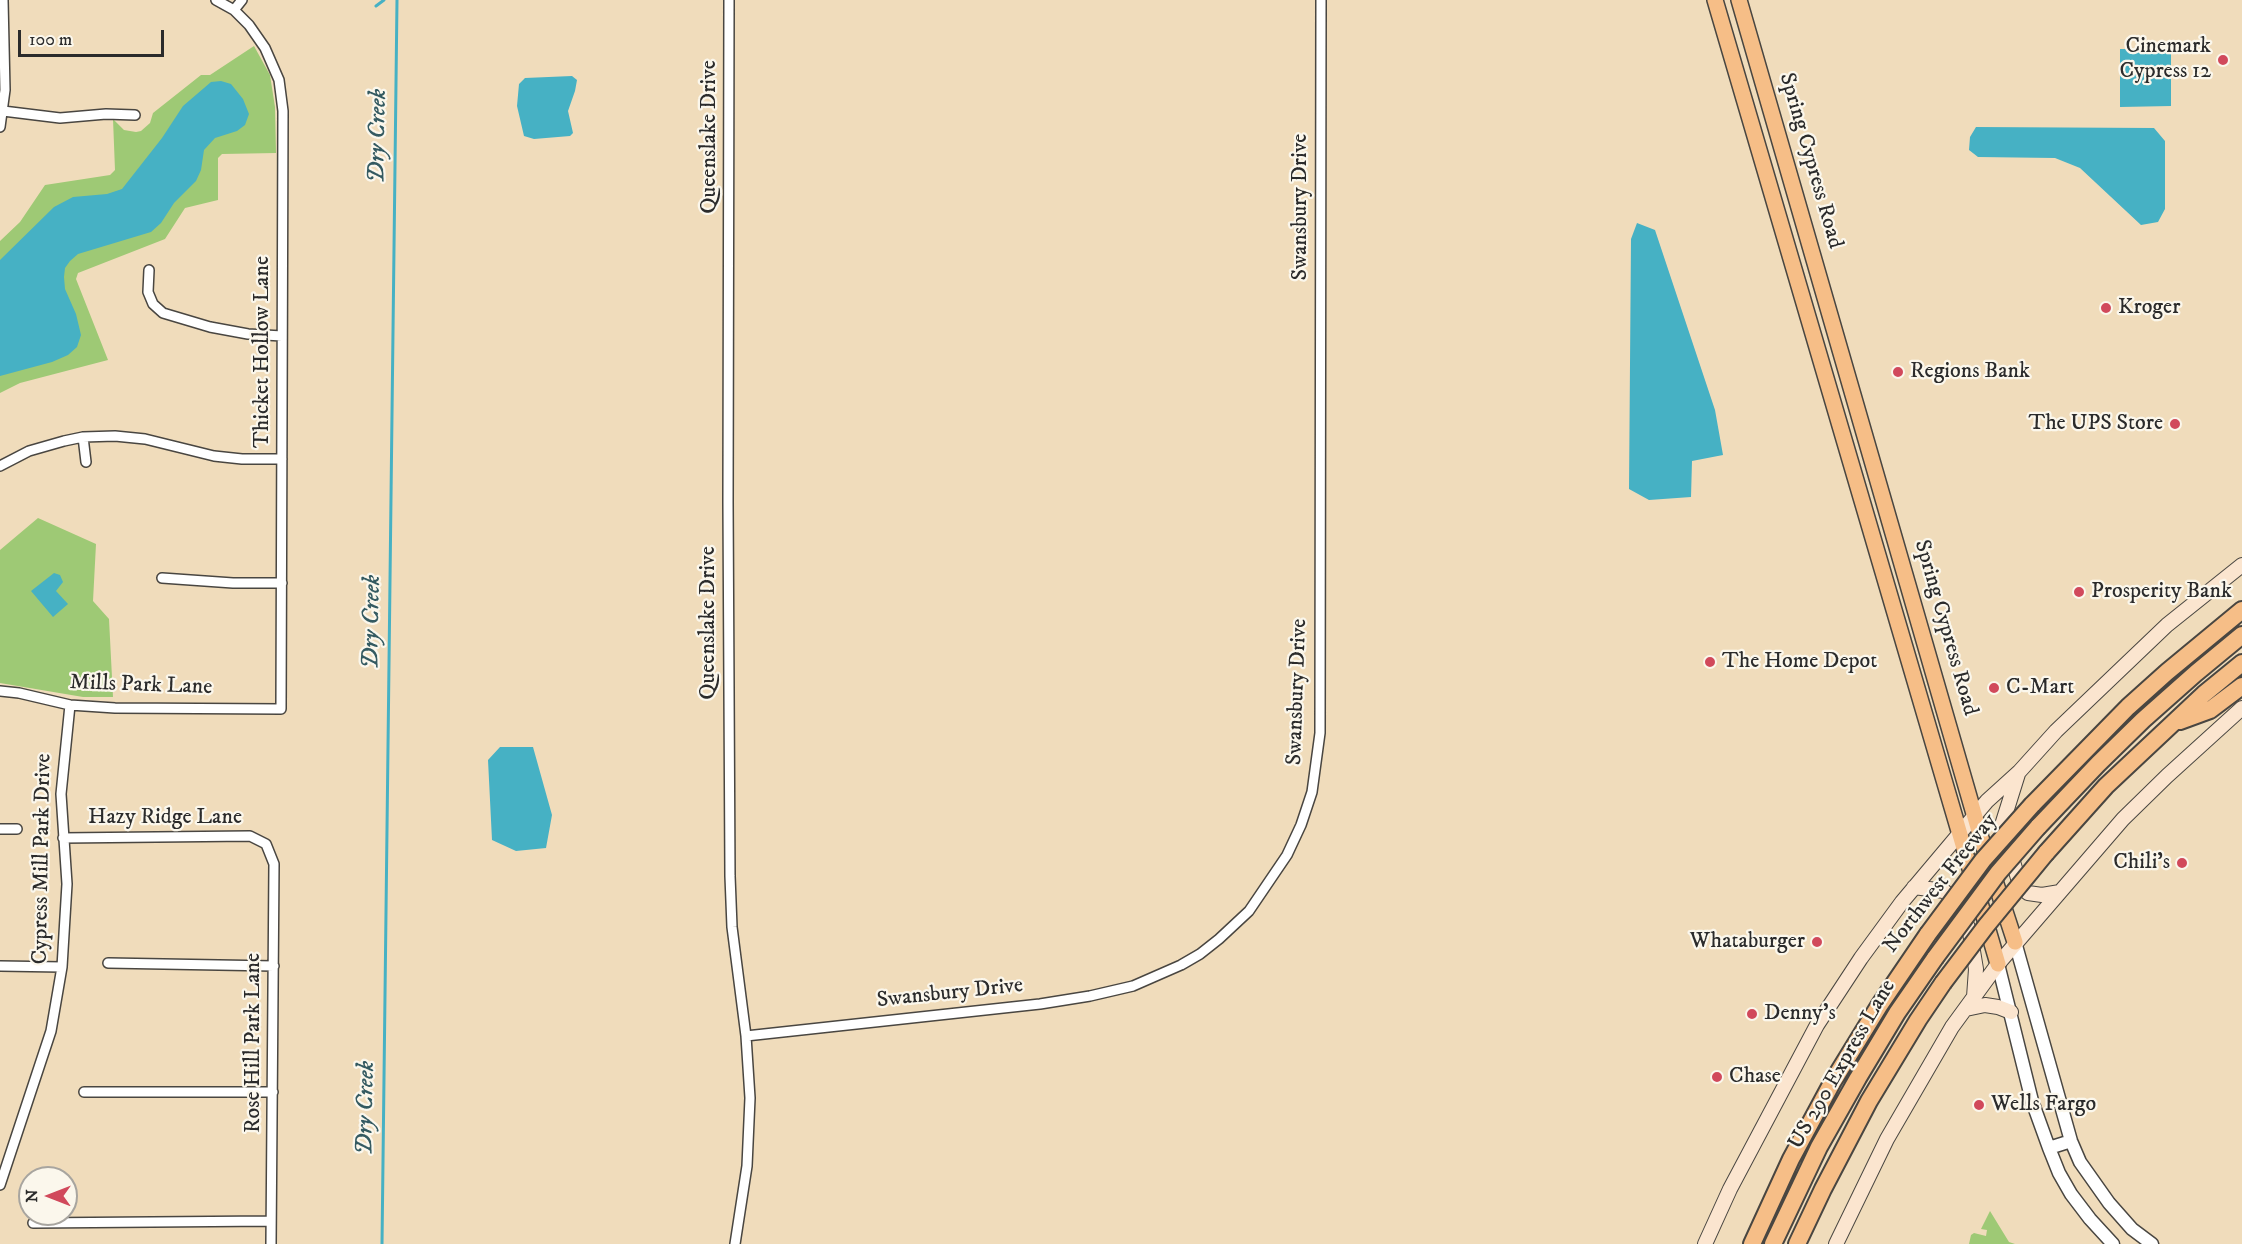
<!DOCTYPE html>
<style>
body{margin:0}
#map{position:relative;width:2242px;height:1244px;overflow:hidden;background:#f0dcbb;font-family:"IM FELL DW Pica",serif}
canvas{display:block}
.north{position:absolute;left:18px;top:1166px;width:60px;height:60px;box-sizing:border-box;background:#fbf7ec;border:2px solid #a8a59f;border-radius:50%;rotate:270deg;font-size:16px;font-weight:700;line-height:24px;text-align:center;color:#2b2b2b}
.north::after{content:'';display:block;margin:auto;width:21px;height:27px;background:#d1495b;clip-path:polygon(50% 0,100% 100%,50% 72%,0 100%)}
.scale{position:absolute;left:18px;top:30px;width:146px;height:27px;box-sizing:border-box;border:3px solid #2b2b2b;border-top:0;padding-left:8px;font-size:18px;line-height:21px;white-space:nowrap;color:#2b2b2b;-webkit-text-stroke:4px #fbf7ec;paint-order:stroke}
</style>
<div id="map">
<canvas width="2242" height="1244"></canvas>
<div class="north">N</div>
<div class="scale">100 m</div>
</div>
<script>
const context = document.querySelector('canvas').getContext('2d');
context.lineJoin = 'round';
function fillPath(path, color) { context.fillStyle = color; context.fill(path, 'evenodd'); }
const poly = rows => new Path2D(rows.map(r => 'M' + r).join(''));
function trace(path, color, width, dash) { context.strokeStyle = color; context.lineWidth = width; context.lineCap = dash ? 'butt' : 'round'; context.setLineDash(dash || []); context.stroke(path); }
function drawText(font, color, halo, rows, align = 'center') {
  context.font = font + ' "IM FELL DW Pica",serif'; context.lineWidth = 4.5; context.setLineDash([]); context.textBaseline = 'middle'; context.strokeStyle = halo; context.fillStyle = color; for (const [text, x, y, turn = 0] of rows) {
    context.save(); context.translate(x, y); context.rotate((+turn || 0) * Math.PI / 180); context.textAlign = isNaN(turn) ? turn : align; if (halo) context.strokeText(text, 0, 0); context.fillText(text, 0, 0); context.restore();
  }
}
const green = poly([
 [254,46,270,75,275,107,276,153,222,154,218,158,218,200,185,208,165,239,78,273,76,279,108,360,20,383,0,393,0,241,20,222,45,185,110,175,115,170,113,119,124,130,136,132,141,131,150,123,153,113,201,75,210,75],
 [38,518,96,544,93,601,109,619,113,697,83,697,0,683,0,550],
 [1990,1211,2009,1242,2015,1244,1969,1244,1971,1235,1974,1233,1986,1236,1987,1230,1981,1229]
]);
const water = poly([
 [2120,49,2171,49,2171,106,2120,107],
 [572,76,577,80,575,91,568,111,573,133,570,136,534,139,524,136,517,106,519,84,525,78],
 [221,81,231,84,243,99,249,114,245,125,237,131,215,138,204,150,201,170,196,181,174,203,161,223,151,232,78,254,70,261,65,268,64,277,65,289,76,314,81,335,77,347,68,355,52,362,0,376,0,260,54,207,73,197,107,194,122,189,162,138,183,106,211,82],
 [1976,127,2154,128,2165,141,2165,209,2158,222,2141,225,2080,168,2055,158,1978,157,1969,150,1970,137],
 [1637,223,1655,230,1715,410,1723,455,1692,461,1691,497,1649,500,1629,489,1631,239],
 [54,573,60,575,63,582,56,591,68,604,53,617,31,591],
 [500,747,533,747,552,815,546,848,516,851,492,840,488,760]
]);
const stream = poly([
 [376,6,384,0],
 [382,1244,397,0]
]);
const minor = poly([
 [729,0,728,502,730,876,732,927,746,1036,750,1098,747,1166,735,1244],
 [234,10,242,0],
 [3,111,60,118,106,114,135,115],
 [0,127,5,90,3,0],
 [149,270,148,292,153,304,163,313,210,327,248,334,282,336],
 [83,437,86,462],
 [0,466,29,451,64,441,83,437,115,436,145,439,214,456,242,459,282,459],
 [162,578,233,583,282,583],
 [0,691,19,693,70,705,115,708,281,709,283,111,279,80,265,48,249,25,234,10,216,0],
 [0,829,17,829],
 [63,838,250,836,266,844,274,864,271,1244],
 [108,963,274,966],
 [0,966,62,967],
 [746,1036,1040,1004,1090,996,1133,986,1181,965,1200,954,1219,939,1249,911,1287,855,1301,825,1312,792,1320,733,1321,0],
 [84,1092,273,1092],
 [0,1185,51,1031,62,967,67,884,61,794,70,705],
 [33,1223,271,1221]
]);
const tertiary = poly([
 [2015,942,2071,1141,2080,1162,2109,1203,2132,1229,2152,1244],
 [1998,964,2032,1101,2049,1148,2059,1173,2071,1194,2090,1219,2113,1244],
 [2049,1148,2071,1141]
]);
const secondary = poly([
 [2018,774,2002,825,2020,885,2028,893,2042,895,2060,892],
 [1914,887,1944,891,1959,904,1970,933,1976,969,1974,997],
 [1966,1009,1985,1005,1998,1007,2011,1012],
 [1705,1244,1730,1189,1817,1025,1861,958,1902,902,1987,801,2019,772,2056,731,2167,625,2242,565],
 [1836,1244,1887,1139,1952,1027,1998,964,2123,819,2167,776,2242,708]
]);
const primary = poly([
 [1715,0,1998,964],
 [1739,0,1981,838,2015,942]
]);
const motorway = poly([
 [2180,721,2210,710,2242,686],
 [2032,805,2128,707,2167,672,2242,610],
 [2038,827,2098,764,2143,720,2196,673,2242,635],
 [2046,853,2106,786,2204,694,2242,663],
 [1752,1244,1791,1159,1833,1081,1879,1006,1928,934],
 [1773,1244,1819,1147,1858,1078,1897,1013,1935,958],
 [1797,1244,1823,1189,1869,1101,1918,1020,1943,983]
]);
const motorwayBridge = poly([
 [1928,934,1983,860,2032,805],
 [1935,958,1998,873,2038,827],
 [1943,983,1986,926,2046,853]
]);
const markers = [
 [2223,60,6,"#d1495b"],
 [2106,308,6,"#d1495b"],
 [1898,372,6,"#d1495b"],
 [2175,424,6,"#d1495b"],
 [2079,592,6,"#d1495b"],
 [1710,662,6,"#d1495b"],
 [1994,688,6,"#d1495b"],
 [2182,863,6,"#d1495b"],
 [1817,942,6,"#d1495b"],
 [1752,1014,6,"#d1495b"],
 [1717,1077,6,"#d1495b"],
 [1979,1105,6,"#d1495b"]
];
const poiNames = [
 ["Cinemark",2211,47,"right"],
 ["Cypress 12",2211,72,"right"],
 ["Kroger",2118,308],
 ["Regions Bank",1910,372],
 ["The UPS Store",2163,424,"right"],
 ["Prosperity Bank",2091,592],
 ["The Home Depot",1722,662],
 ["C-Mart",2006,688],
 ["Chili's",2170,863,"right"],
 ["Whataburger",1805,942,"right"],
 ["Denny's",1764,1014],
 ["Chase",1729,1077],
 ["Wells Fargo",1991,1105]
];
const streetNames = [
 ["Queenslake Drive",710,137,-90],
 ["Spring Cypress Road",1810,161,74],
 ["Swansbury Drive",1301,207,-90],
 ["Thicket Hollow Lane",263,352,-90],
 ["Queenslake Drive",709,623,-90],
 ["Spring Cypress Road",1945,628,74],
 ["Mills Park Lane",141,686,2],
 ["Swansbury Drive",1298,692,-88],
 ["Hazy Ridge Lane",165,818],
 ["Cypress Mill Park Drive",43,859,-89],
 ["Northwest Freeway",1941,884,-52],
 ["Swansbury Drive",950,994,-6],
 ["Rose Hill Park Lane",254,1043,-90],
 ["US 290 Express Lane",1843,1065,-60]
];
const waterNames = [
 ["Dry Creek",379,136,-89],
 ["Dry Creek",373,622,-89],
 ["Dry Creek",367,1108,-89]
];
fillPath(green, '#9ec975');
fillPath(water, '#46b1c4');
trace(stream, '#46b1c4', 3);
trace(minor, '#494641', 12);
trace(tertiary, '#494641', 15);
trace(secondary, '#494641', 16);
trace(primary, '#494641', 18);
trace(motorway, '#494641', 20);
trace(minor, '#fff', 9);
trace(tertiary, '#fff', 12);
trace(secondary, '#fbe5cf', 14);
trace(primary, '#f6be87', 15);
trace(motorway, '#f6be87', 16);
trace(motorwayBridge, '#494641', 20, []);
trace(motorwayBridge, '#f6be87', 16);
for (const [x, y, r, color] of markers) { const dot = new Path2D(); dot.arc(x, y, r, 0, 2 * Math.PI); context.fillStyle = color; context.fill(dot); trace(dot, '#fbf7ec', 2); }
drawText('22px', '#2b2b2b', '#fbf7ec', poiNames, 'left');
drawText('22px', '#2b2b2b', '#fbf7ec', streetNames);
drawText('italic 24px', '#345a61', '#fbf7ec', waterNames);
</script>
